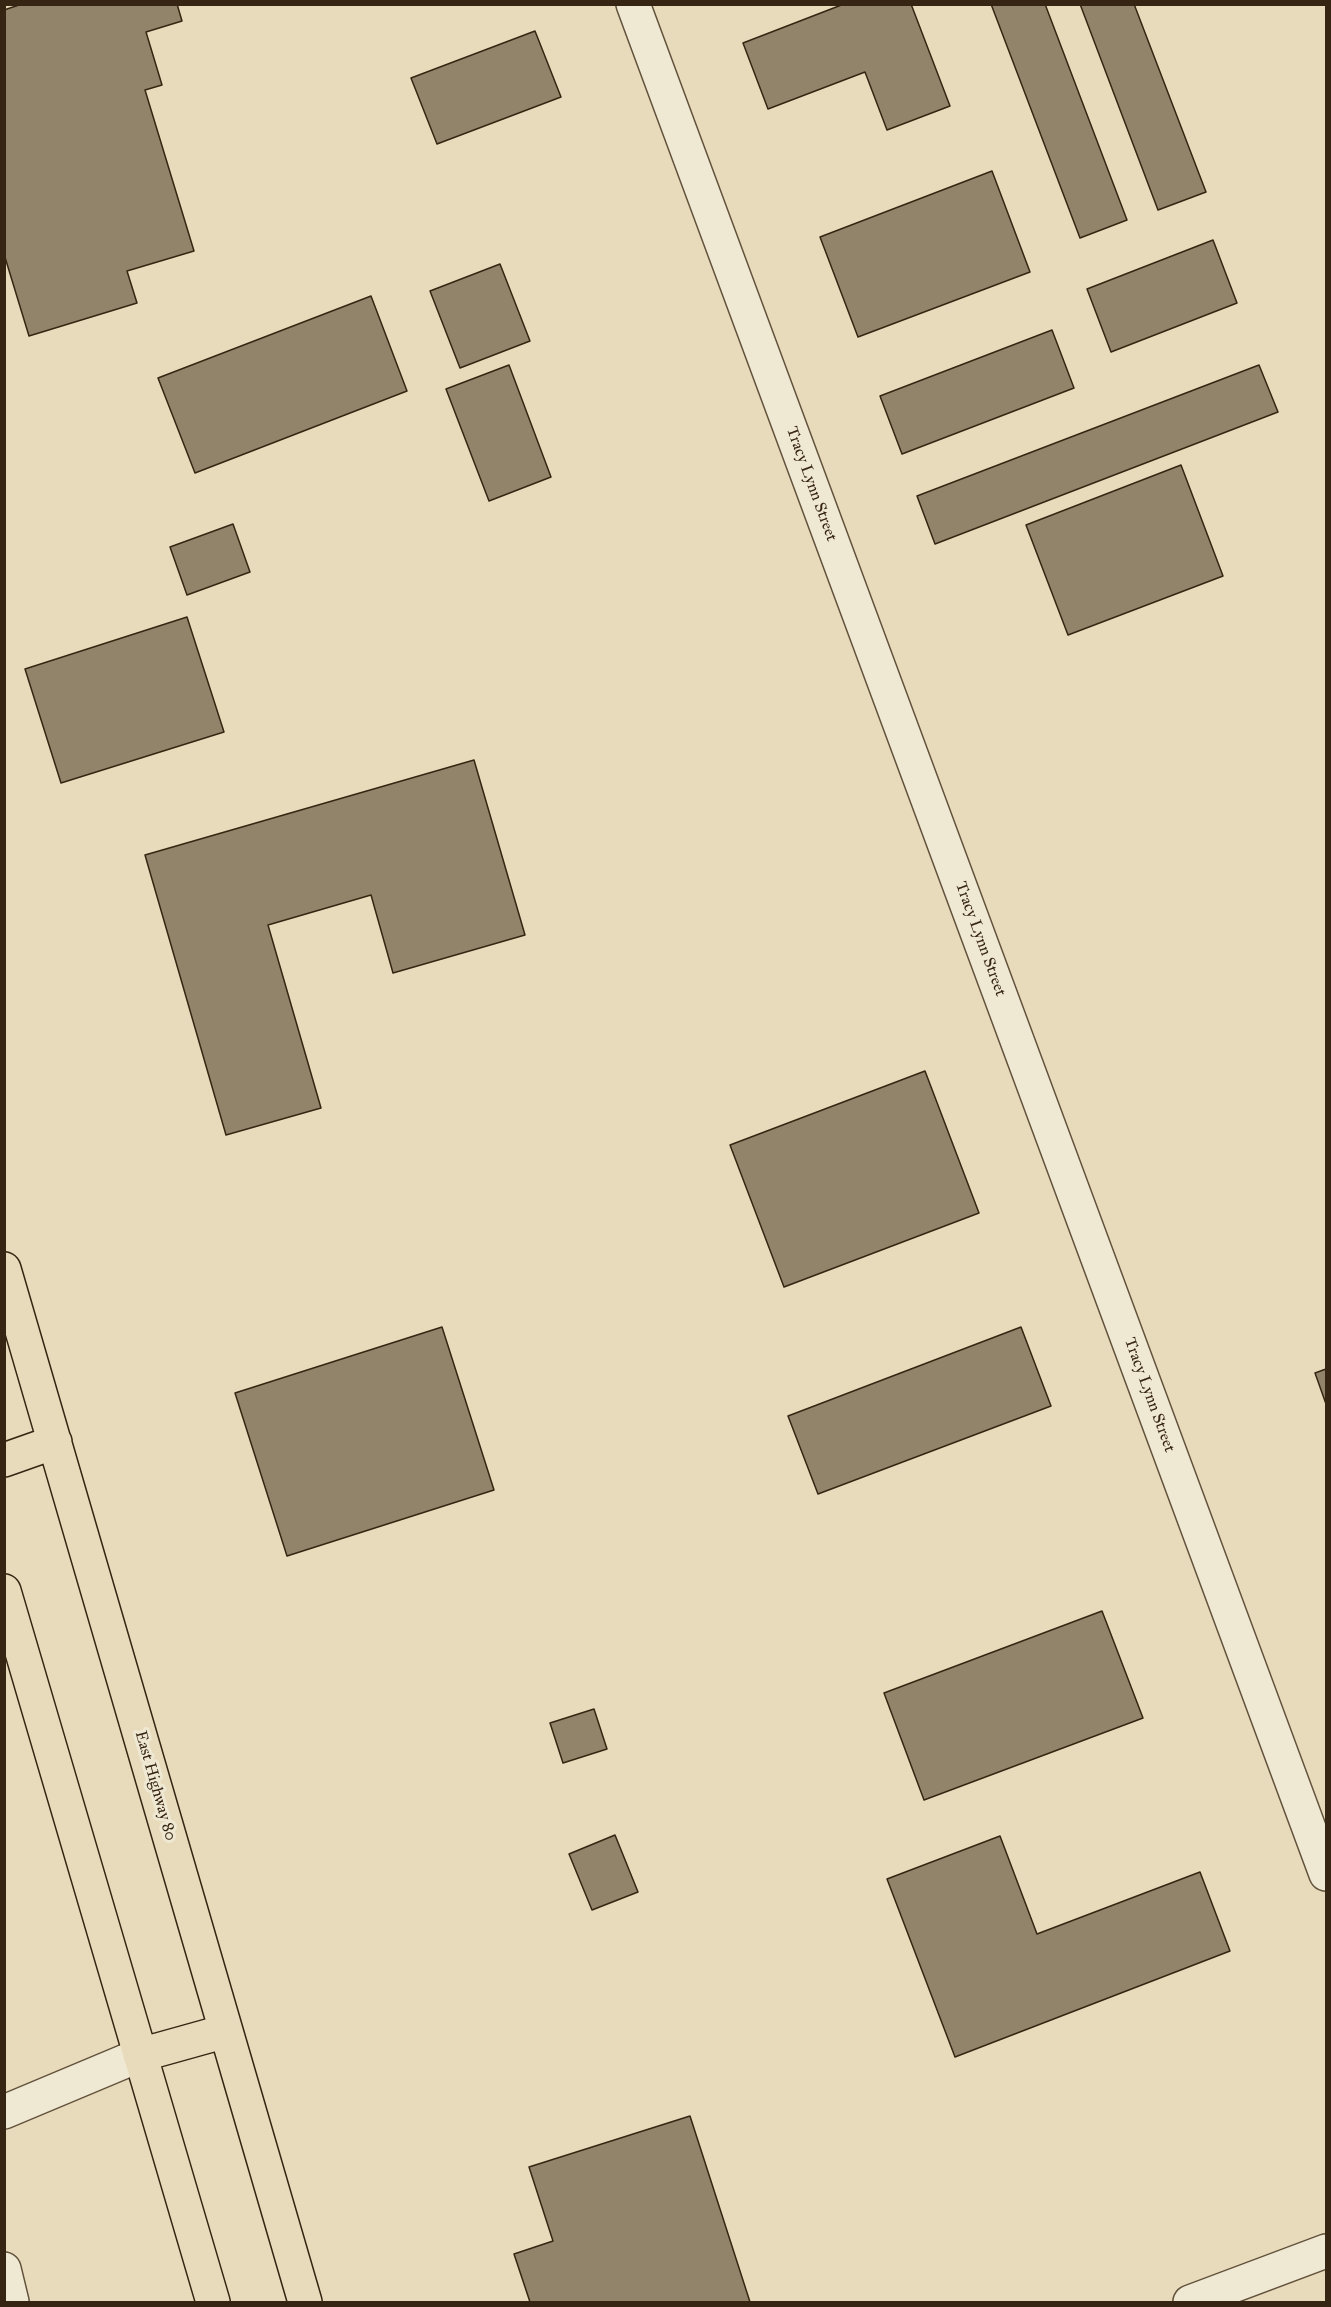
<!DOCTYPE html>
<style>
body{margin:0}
#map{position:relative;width:1331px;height:2307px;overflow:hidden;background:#e7dbbb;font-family:"IM FELL Great Primer",serif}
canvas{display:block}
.frame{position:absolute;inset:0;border:6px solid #362512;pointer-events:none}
</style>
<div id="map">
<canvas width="1331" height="2307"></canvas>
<div class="frame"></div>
</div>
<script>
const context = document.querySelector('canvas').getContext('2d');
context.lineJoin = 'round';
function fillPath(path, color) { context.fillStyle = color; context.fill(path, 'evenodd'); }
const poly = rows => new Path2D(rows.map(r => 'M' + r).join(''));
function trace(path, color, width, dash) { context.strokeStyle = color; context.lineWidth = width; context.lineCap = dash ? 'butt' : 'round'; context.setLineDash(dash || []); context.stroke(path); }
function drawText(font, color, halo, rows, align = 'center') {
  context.font = font + ' "IM FELL Great Primer",serif'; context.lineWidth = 6; context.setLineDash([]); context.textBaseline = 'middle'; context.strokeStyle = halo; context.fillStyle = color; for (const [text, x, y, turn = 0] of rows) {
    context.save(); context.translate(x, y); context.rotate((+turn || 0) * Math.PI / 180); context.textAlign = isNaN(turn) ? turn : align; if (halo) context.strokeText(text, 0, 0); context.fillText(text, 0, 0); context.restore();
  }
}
const building = poly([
 [22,4,177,4,182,21,146,32,162,85,145,90,194,251,127,271,137,303,29,336,4,254,4,10,22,4],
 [844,4,911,4,950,106,887,130,865,72,768,109,743,43,844,4],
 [991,4,1045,4,1127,220,1080,238,991,4],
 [1080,4,1134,4,1206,192,1158,210,1080,4],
 [535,31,561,97,437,144,411,78,535,31],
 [992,171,1030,272,858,337,820,237,992,171],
 [1213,240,1237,303,1111,352,1087,289,1213,240],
 [500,264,530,341,460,368,430,291,500,264],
 [371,296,407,391,195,473,158,378,371,296],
 [1052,330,1074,388,902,454,880,396,1052,330],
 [509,365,551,477,489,501,446,389,509,365],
 [1259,365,1278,412,935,544,917,496,1259,365],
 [1181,465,1223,576,1068,635,1026,525,1181,465],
 [233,524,250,572,187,595,170,547,233,524],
 [187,617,224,732,61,783,25,669,187,617],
 [474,760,525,935,393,973,371,895,268,925,321,1108,226,1135,145,855,474,760],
 [925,1071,979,1213,784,1287,730,1145,925,1071],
 [442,1327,494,1490,287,1556,235,1393,442,1327],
 [1021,1327,1051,1406,818,1494,788,1416,1021,1327],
 [1326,1369,1326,1404,1315,1373,1326,1369],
 [1102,1611,1143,1718,924,1800,884,1693,1102,1611],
 [594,1709,607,1749,563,1763,550,1723,594,1709],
 [615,1835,638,1892,592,1910,569,1854,615,1835],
 [1000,1836,1037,1934,1200,1872,1230,1951,955,2057,887,1879,1000,1836],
 [690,2116,750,2302,530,2302,514,2254,553,2241,529,2167,690,2116]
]);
const minor = poly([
 [633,4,1326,1874],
 [4,2112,140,2055],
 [4,2269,12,2302],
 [1190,2302,1326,2251]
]);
const major = poly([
 [4,1269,305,2302],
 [4,1460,55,1442],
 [4,1591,213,2302],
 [140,2055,226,2031]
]);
const streetNames = [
 ["Tracy Lynn Street",811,484,70],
 ["Tracy Lynn Street",980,939,70],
 ["Tracy Lynn Street",1149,1395,70],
 ["East Highway 80",155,1786,74]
];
fillPath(building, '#92846a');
trace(building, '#362512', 1.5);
trace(minor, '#62523c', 36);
trace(major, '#362512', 36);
trace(minor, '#efe8d3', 33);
trace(major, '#e7dbbb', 33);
drawText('16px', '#362512', '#efe8d3', streetNames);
</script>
